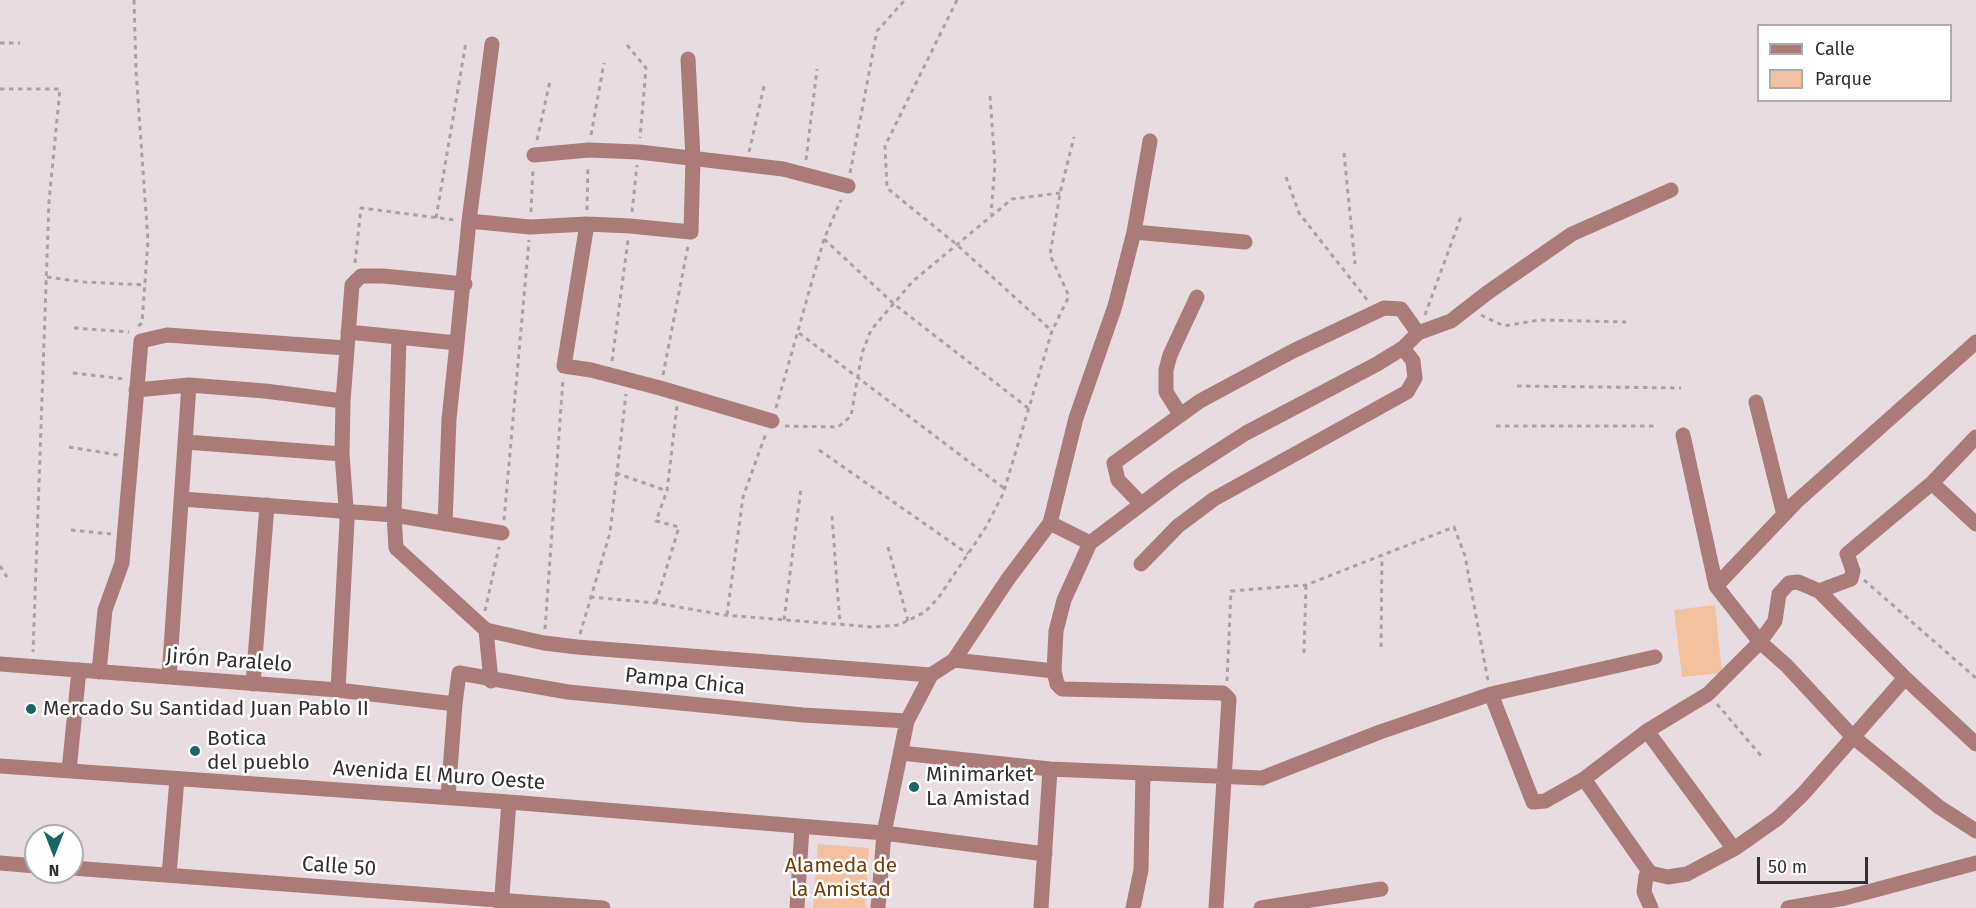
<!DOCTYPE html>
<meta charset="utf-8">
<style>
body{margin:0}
#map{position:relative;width:1976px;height:908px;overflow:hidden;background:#e8dce1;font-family:"Fira Sans",sans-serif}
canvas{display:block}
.legend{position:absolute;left:1757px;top:24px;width:195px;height:78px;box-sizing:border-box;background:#fff;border:2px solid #adacad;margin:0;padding:8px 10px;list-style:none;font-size:18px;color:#332f31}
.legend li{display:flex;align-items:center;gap:12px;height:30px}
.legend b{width:30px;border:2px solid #adacad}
.north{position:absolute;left:24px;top:824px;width:60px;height:60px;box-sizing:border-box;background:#fff;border:2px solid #adacad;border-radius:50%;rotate:180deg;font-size:16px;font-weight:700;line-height:24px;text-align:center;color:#332f31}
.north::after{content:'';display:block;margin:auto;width:21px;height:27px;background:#196662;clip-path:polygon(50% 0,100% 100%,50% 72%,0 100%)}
.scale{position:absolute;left:1757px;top:857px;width:111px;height:27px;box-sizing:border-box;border:3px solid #332f31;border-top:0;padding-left:8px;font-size:18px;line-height:21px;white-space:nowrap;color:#332f31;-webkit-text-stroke:4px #fff;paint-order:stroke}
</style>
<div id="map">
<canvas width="1976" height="908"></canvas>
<ul class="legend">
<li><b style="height:8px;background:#aa7b79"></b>Calle</li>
<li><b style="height:16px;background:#f3c0a0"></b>Parque</li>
</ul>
<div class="north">N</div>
<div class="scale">50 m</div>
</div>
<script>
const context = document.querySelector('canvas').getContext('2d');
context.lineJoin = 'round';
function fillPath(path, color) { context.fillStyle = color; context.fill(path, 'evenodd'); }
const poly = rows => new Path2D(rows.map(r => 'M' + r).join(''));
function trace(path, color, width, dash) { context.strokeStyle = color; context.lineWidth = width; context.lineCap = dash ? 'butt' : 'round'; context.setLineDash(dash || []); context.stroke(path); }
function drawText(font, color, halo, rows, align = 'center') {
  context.font = font + ' "Fira Sans",sans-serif'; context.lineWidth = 5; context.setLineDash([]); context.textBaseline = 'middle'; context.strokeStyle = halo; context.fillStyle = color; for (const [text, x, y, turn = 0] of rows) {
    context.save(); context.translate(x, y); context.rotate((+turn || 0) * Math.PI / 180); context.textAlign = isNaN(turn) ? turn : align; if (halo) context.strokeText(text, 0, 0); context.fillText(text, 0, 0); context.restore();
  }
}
const green = poly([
 [1715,605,1722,673,1682,677,1674,610],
 [818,844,869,848,865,908,813,908]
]);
const path = poly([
 [134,0,136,71,148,241,142,323,137,327],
 [957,0,885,146,887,188,956,244,1052,331],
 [0,43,20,43],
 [627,45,646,68,640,138],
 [0,89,60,89,49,201,33,652],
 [990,96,995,165,991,214],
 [591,135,604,63],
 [537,140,550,81],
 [749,152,765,82],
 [1344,153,1355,264],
 [806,160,817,69],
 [850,173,877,31,905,0],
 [1286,177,1299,213,1368,301],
 [587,210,588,165],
 [531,212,533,168],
 [632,212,637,165],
 [436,218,466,42],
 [824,239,894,304,1028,408],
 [355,263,361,208,455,220],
 [47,277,84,282,146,285],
 [1425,315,1462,214],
 [1481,315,1504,326,1540,320,1626,322],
 [74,328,129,332],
 [799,333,1005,489],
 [612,361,628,240],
 [73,373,125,379],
 [663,375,688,246],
 [1517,386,1681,388],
 [776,408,824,239,841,200],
 [785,426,838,427,851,416,862,353,871,330,913,281,1012,199,1060,193],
 [1496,426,1654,426],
 [69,447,118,455],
 [819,450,968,554],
 [616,473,667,491],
 [832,516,840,624],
 [504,520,529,240],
 [71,530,111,534],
 [888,547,908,621],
 [0,566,7,577],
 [1864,580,1976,678],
 [590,597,656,603,724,615,873,627,899,625,925,612,939,597,986,527,1003,494,1052,331,1069,296,1050,255,1060,193,1074,137],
 [656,603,679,527,656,521,667,491,677,406],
 [485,611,499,547],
 [727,615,743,497,766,433],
 [784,620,801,488],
 [545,629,563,379],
 [580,634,610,533,626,394],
 [1381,647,1382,556],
 [1304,653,1306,585],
 [1227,681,1231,591,1306,585,1454,527,1465,556,1488,681],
 [1717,704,1762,757]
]);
const minor = poly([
 [534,155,589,150,639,152,783,169,848,186],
 [469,221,530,227,587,224,630,226,691,232,693,158,688,59],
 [587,224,564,366,591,370,660,388,772,421],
 [1134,232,1245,242],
 [348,332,457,343],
 [399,337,394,515,396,548,486,630,544,643,577,647,931,675],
 [1976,342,1796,502,1716,586,1760,642,1787,666,1852,736,1939,807,1976,831],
 [136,390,189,385,265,391,343,401],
 [1756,402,1784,515],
 [1180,414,1166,392,1166,370,1170,355,1197,297],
 [1683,435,1716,586],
 [186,442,342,454],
 [1932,483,1976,524],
 [182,499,394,515,502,533],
 [1141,504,1118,480,1114,463,1200,401,1293,351,1384,308,1401,309,1418,333],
 [1050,523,1090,543],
 [445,524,449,419,457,343,469,221,492,44],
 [1141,564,1178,526,1214,499,1407,392,1415,378,1413,361,1403,348],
 [1819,591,1905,678,1976,744],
 [486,630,491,681],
 [954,660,1054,671],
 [0,664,338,690,455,704],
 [99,672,105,610,122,563,141,341,167,335,346,348],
 [169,677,189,385],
 [253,684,267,505],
 [338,690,347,521,342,454,343,401,352,285,361,276,383,276,465,284],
 [1491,694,1533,802,1545,801,1584,779,1647,731,1708,694,1760,642,1775,621,1779,594,1789,583,1798,582,1819,591,1851,579,1853,571,1847,554,1932,483,1976,437],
 [1647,731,1734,849],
 [901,753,1050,769,1262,778,1380,732,1491,694,1655,657],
 [0,766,509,802,884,833,1045,854],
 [69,771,79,670],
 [1584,779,1650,873,1668,877,1687,874,1734,849,1778,818,1803,794,1905,678],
 [448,797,455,704,459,673,568,692,803,715,907,721],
 [0,863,36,866],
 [72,868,603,908],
 [1650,873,1646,876,1644,892,1651,908],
 [169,875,177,779],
 [501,908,509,802],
 [797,908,802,827],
 [878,908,884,833,907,721,931,675,954,660,1008,579,1050,523,1076,418,1115,306,1134,232,1150,141],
 [1041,908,1050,769],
 [1133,908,1141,870,1143,773],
 [1216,908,1229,699,1223,693,1062,689,1057,684,1054,671,1056,631,1064,600,1090,543,1176,478,1246,433,1377,364,1403,348,1418,333,1451,321,1487,293,1572,234,1671,190],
 [1261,908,1381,889],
 [1788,908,1845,898,1976,863]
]);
const markers = [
 [31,709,6,"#196662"],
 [195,751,6,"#196662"],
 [914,787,6,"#196662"]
];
const streetNames = [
 ["Jirón Paralelo",229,661,4],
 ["Pampa Chica",685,682,6],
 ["Avenida El Muro Oeste",439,776,4],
 ["Calle 50",339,867,4]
];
const poiNames = [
 ["Mercado Su Santidad Juan Pablo II",43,709],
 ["Botica",207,739],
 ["del pueblo",207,763],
 ["Minimarket",926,775],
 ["La Amistad",926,799]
];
const parkNames = [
 ["Alameda de",841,866],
 ["la Amistad",841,890]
];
fillPath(green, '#f3c0a0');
trace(path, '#aba1a5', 3, [4.5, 4.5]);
trace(minor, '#aa7b79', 15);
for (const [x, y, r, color] of markers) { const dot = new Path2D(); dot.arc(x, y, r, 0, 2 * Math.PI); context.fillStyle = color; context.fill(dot); trace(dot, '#fff', 2); }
drawText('21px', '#332f31', '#fff', streetNames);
drawText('21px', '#332f31', '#fff', poiNames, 'left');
drawText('21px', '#783b07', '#fff', parkNames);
</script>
